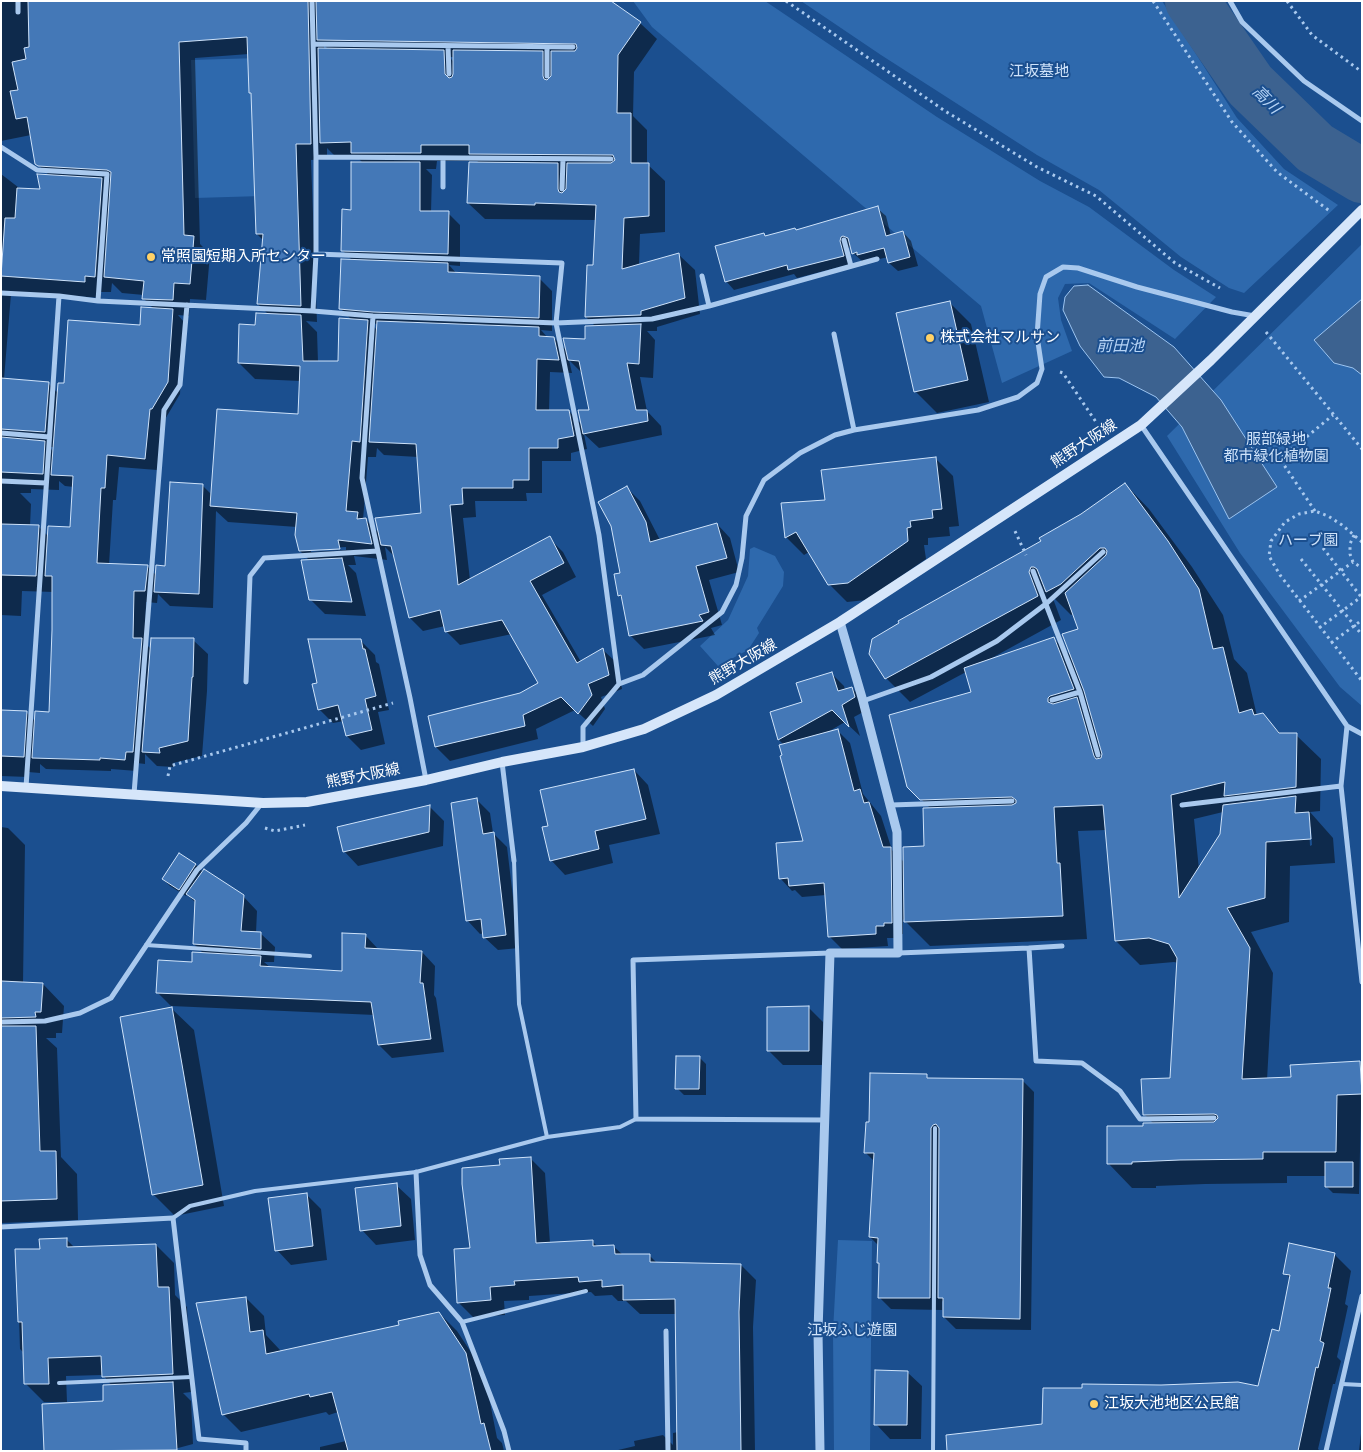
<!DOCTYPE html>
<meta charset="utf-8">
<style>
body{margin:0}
#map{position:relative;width:1363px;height:1452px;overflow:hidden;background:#1b4f8f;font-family:"PT Sans Narrow",sans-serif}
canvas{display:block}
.frame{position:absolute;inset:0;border:2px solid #fff;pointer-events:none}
</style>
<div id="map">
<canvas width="1363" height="1452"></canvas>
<div class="frame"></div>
</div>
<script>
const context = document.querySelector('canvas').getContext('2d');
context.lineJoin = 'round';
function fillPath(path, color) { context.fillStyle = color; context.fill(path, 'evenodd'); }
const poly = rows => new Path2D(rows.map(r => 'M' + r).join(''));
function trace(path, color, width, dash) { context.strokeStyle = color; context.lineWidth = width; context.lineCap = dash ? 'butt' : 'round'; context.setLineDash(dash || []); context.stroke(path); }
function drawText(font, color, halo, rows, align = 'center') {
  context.font = font + ' "PT Sans Narrow","Noto Sans JP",sans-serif'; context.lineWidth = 4; context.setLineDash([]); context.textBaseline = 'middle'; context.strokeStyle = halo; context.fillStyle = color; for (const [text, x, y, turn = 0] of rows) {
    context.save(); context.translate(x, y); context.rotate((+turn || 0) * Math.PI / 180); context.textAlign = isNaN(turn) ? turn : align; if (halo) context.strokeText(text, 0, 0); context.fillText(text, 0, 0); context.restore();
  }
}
const green = poly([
 [633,1,765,1,937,117,1040,181,1089,207,1174,270,1216,297,1175,339,1089,283,1065,284,1058,298,1061,320,1072,351,1002,383,981,306,652,27],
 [801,1,1162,1,1237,118,1284,169,1338,205,1244,293,1229,288,1181,257,1099,190,1037,155,881,55],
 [259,58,262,196,195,198,191,60],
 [1362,244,1362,706,1340,687,1240,553,1167,436],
 [754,547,775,556,784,572,783,586,757,628,759,633,748,650,718,666,700,646,728,620,748,576,750,549],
 [838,1240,872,1241,870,1451,834,1451,833,1331]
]);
const water = poly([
 [1088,285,1174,347,1221,400,1277,487,1229,519,1182,427,1156,397,1119,378,1104,377,1080,346,1063,310,1065,297,1074,286,1088,285],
 [1362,299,1362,375,1353,368,1334,363,1314,340,1362,299]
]);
const shadow = poly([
 [1,1,609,1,640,23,657,39,634,72,633,116,647,130,647,164,665,181,665,232,640,234,639,265,678,254,695,270,700,314,657,327,657,331,647,331,655,340,653,378,640,377,647,411,661,426,662,435,599,448,584,434,587,449,571,453,571,461,542,461,542,493,526,493,527,501,475,501,476,517,463,518,470,580,549,538,563,552,576,577,542,595,581,662,603,650,617,663,622,689,601,697,605,709,593,726,575,710,536,729,538,739,450,761,436,747,429,717,520,694,540,683,512,634,460,645,446,631,445,626,423,631,410,618,395,557,385,547,387,560,354,556,356,565,348,565,356,573,366,616,325,614,310,599,310,561,300,551,297,527,228,522,216,511,213,608,170,606,158,594,157,603,146,602,145,643,151,649,193,640,208,654,207,691,202,756,173,763,174,767,157,766,145,754,145,764,137,763,137,771,111,769,111,771,46,769,40,764,40,773,28,772,28,777,1,776,1,711,26,712,36,722,50,713,54,592,22,591,21,616,1,615,1,174,44,207,50,176,36,163,31,135,1,141],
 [324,45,329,50,324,50],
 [249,54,250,93,253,95,257,234,263,240,258,304,269,315,257,326,239,363,255,379,301,381,299,416,212,495,202,485,166,567,157,576,147,566,109,565,113,500,116,500,119,467,157,470,164,421,180,394,184,322,178,315,189,316,190,299,206,300,210,254,200,244,195,58],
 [449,57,454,57,454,62],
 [327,148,338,159,358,158,363,163,342,250,353,261,340,308,352,320,339,362,318,362,317,332,306,321,317,322,311,160,327,159],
 [437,161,477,161,481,164,468,203,485,219,596,220,594,267,586,317,596,327,586,340,568,352,554,338,548,338,541,330,552,331,552,291,539,278,457,274,449,265,460,266,460,225,448,213,431,212,432,175,426,169,436,169],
 [112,283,122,293,144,295,143,298,154,309,141,327,65,384,58,393,48,383,4,379,11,294,34,293,101,298,101,292,111,292],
 [370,323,378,324,378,331],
 [569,360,583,374,590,411,582,425,569,411,549,411,550,372,572,373],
 [49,447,54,447,54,452],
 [377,448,384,455,418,457,423,514,380,534,366,520,363,520,368,457,376,457],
 [59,481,65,486,74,487,71,528,48,536,39,527,30,526,31,504,20,493,31,493,31,489,59,490],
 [346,547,346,550,311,552,311,549],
 [877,208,886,216,891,236,903,232,911,241,918,266,898,271,889,263,888,257,867,262,862,261,853,253,851,244,848,250,851,264,797,278,794,274,734,290,726,281,764,234,766,237,796,231],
 [949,302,971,324,989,402,937,413,916,392],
 [935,458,953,476,959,526,949,527,950,536,928,538,928,545,924,545,926,559,866,600,847,602,829,584,809,552,804,555,786,537],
 [1125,484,1149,509,1192,567,1223,615,1234,659,1247,673,1257,716,1262,715,1281,734,1296,735,1321,759,1320,811,1310,812,1333,838,1335,863,1290,866,1289,922,1251,932,1273,973,1267,1080,1292,1078,1360,1063,1362,1065,1359,1194,1333,1193,1326,1186,1326,1176,1287,1176,1287,1183,1205,1184,1156,1186,1156,1188,1132,1188,1108,1163,1144,1128,1154,1124,1144,1114,1171,1079,1178,963,1174,962,1140,965,1116,941,1106,830,1078,831,1087,939,930,946,903,919,903,934,895,935,895,938,887,938,888,946,842,949,829,936,826,895,802,897,795,890,792,891,780,878,805,842,784,745,779,740,771,713,803,703,832,674,844,686,845,690,852,688,864,700,867,710,854,717,860,736,845,722,826,733,837,730,850,743,863,794,881,816,892,850,905,863,926,847,931,809,908,786,972,693,966,672,910,702,886,678,1042,541],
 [1052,596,1071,615,1074,614,1080,630,1073,658,1054,639,991,660,990,659,1061,620],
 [1223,812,1221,834,1199,870,1194,819],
 [1309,825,1311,828,1312,845,1310,846],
 [626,487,640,501,660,540,717,524,730,538,739,572,709,580,722,625,711,628,715,635,644,649,630,635,623,600,619,595],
 [361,641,375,655,376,662,379,664,389,710,378,712,385,744,361,750,347,736,344,721,333,723,319,709,319,684],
 [634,770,648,785,660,834,609,845,613,863,565,875,551,860,550,826],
 [476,799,490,813,493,833,507,847,519,948,498,950,484,937,484,933,480,934,467,920],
 [430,807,444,821,443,846,358,866,344,851],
 [1,827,8,828,25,845,23,983,43,984,64,1006,62,1033,56,1033,56,1038,46,1038,57,1048,61,1157,77,1174,78,1220,1,1223],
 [180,855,196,865,203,872,243,896,257,911,256,933,260,933,275,947,274,962,264,962,271,968,343,972,365,935,379,950,422,952,435,966,434,995,436,998,444,1052,392,1058,379,1045,375,1015,171,1006,157,992,204,954,194,944,196,903,187,894,186,896,170,886,163,879],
 [808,1007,823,1022,823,1065,783,1065,769,1051],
 [172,1009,194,1030,224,1206,175,1216,153,1194],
 [699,1057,706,1064,706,1095,684,1095,677,1088],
 [926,1076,930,1080,1022,1080,1034,1092,1031,1330,956,1329,944,1317,945,1303,942,1301,942,1310,891,1309,879,1297,879,1246,870,1237,874,1161,865,1152],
 [530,1158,545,1173,550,1243,592,1241,598,1247,613,1246,623,1255,649,1255,658,1264,741,1265,756,1280,753,1327,755,1451,614,1451,635,1446,634,1441,663,1435,673,1445,673,1433,678,1432,677,1314,640,1314,626,1301,618,1301,612,1295,595,1296,591,1292,529,1296,529,1300,504,1301,505,1315,473,1317,458,1302,501,1166],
 [396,1185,411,1199,415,1240,376,1245,362,1230],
 [306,1194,321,1209,327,1260,291,1265,277,1250],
 [67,1240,75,1248,156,1245,174,1263,175,1295,187,1307,191,1392,183,1393,191,1401,193,1444,167,1451,45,1451,105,1402,112,1386,103,1375,66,1376,67,1402,44,1402,25,1383,24,1353,20,1349,17,1251,41,1250],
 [1334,1254,1351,1271,1345,1304,1348,1306,1337,1357,1341,1361,1335,1384,1333,1384,1318,1449,1320,1451,948,1451,946,1436,1043,1425,1259,1388,1280,1333,1291,1279,1285,1273],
 [246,1298,264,1316,266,1335,280,1350,280,1352,401,1326,439,1313,457,1331,484,1372,497,1438,502,1443,504,1451,320,1451,320,1447,346,1441,338,1412,329,1415,326,1412,241,1432,223,1414],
 [907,1372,922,1386,921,1439,890,1439,876,1424],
 [1362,1425,1362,1451,1359,1451]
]);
const river = poly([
 [1192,1,1250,85,1315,148,1362,176]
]);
const building = poly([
 [28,1,308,1,311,144,296,144,301,306,257,304,263,234,256,234,251,93,249,93,247,37,179,42,184,235,194,236,190,284,174,283,173,300,142,299,144,281,104,277,111,172,107,170,38,166,35,164,27,117,16,119,10,91,18,90,12,62,26,59,24,48,29,47,28,1],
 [316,1,611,1,641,22,618,55,617,113,631,113,631,163,649,163,649,216,624,218,622,269,679,253,685,298,641,311,641,315,585,317,587,265,593,265,596,205,535,203,535,205,467,203,469,162,558,163,558,189,559,192,562,193,566,189,567,163,611,163,615,160,613,155,469,154,469,145,421,145,421,153,351,153,351,142,320,143,318,48,444,50,445,74,449,78,452,77,453,74,453,50,543,51,543,76,544,79,547,80,551,76,551,51,575,51,577,48,576,44,317,40,316,1],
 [351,162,420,162,420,211,449,211,448,254,341,251,342,209,351,210,351,162],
 [37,174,102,178,95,277,85,276,85,282,1,276,5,218,15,218,17,188,40,189,37,174],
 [878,206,886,236,903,231,910,257,888,263,884,248,857,255,857,252,852,254,848,238,843,236,841,237,840,241,844,256,788,270,787,265,725,282,715,246,764,233,765,236,795,228,796,230,878,206],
 [341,259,448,263,448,272,540,276,539,318,373,312,339,309,341,259],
 [950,301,968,380,914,392,896,313,950,301],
 [141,307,173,309,168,382,152,409,150,409,145,459,107,455,105,488,101,488,97,563,148,565,145,591,134,591,133,638,142,638,133,752,126,752,125,760,100,758,100,760,32,758,35,711,49,712,52,630,52,576,45,576,48,526,70,527,73,476,51,475,58,383,64,383,68,320,140,325,141,307],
 [256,313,301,315,303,361,338,361,339,318,368,320,360,442,352,441,346,511,358,512,357,519,366,518,372,544,338,540,340,549,299,551,295,535,297,513,210,506,217,409,298,414,300,366,238,363,239,324,255,325,256,313],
 [377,321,539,327,539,336,554,337,559,360,537,359,536,410,569,410,574,436,558,439,558,448,529,448,529,480,513,480,513,488,462,488,463,504,450,505,458,585,550,536,564,563,530,581,577,663,603,648,609,675,588,684,592,695,578,714,561,697,523,715,525,726,435,747,428,716,520,693,538,683,502,620,445,632,440,610,409,618,391,546,381,545,375,518,421,513,416,444,369,442,377,321],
 [641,324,639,364,627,363,636,410,647,410,648,421,583,434,578,410,589,410,579,361,568,360,563,338,585,339,585,326,641,324],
 [1,378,49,382,45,432,1,429,1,378],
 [1,437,45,441,43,474,1,472,1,437],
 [936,457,942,509,932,510,933,518,910,521,911,527,907,528,908,541,848,583,828,585,796,532,785,538,781,503,825,500,821,470,936,457],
 [170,482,203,484,199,594,154,592,156,565,165,566,170,482],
 [1125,483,1168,541,1199,589,1213,649,1223,647,1239,713,1252,709,1254,715,1263,713,1279,733,1297,733,1296,787,1224,796,1225,782,1171,795,1179,898,1220,834,1223,805,1296,796,1295,813,1309,812,1311,839,1266,842,1265,898,1227,908,1250,948,1242,1079,1291,1077,1290,1065,1360,1061,1362,1094,1337,1095,1336,1152,1263,1152,1263,1159,1180,1160,1132,1162,1132,1164,1107,1164,1107,1126,1143,1126,1143,1123,1214,1122,1218,1118,1217,1115,1214,1114,1143,1115,1141,1079,1170,1078,1177,958,1169,944,1149,938,1115,941,1103,805,1054,807,1057,863,1060,863,1063,916,904,922,903,847,924,846,923,808,1012,805,1016,803,1016,800,1012,797,920,800,907,787,889,715,971,692,964,668,1054,637,1074,689,1050,696,1048,698,1048,702,1053,704,1077,697,1094,756,1096,759,1101,758,1102,754,1084,691,1062,634,1078,629,1065,593,1106,555,1107,551,1105,548,1100,548,1061,584,1046,592,1037,569,1034,567,1031,567,1029,572,1038,596,885,679,869,654,872,639,899,623,898,621,1041,541,1039,538,1081,514,1125,483],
 [627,486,646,522,650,542,717,523,727,558,696,566,709,612,699,615,703,621,629,636,621,595,618,596,614,574,620,573,611,526,598,502,627,486],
 [1,524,39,525,36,576,1,575,1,524],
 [342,558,352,602,309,600,301,560,342,558],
 [151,638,194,638,193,677,192,677,188,741,159,748,160,753,142,752,151,638],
 [308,639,361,639,363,649,365,649,376,696,365,699,372,730,346,736,338,705,318,710,312,684,317,683,308,639],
 [832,672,838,691,852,687,855,697,842,705,849,727,832,710,778,740,770,712,802,702,796,683,832,672],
 [1,710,27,711,24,757,1,756,1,710],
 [838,729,854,791,860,789,864,803,869,802,883,847,891,847,892,923,884,923,884,926,876,926,876,934,828,937,824,883,789,886,788,878,779,879,776,843,803,841,780,756,782,755,779,745,838,729],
 [634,769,646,819,595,831,599,849,550,861,542,827,548,826,540,790,634,769],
 [477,798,483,834,494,832,506,935,483,938,481,919,466,921,451,803,477,798],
 [430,805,429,832,343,852,337,827,430,805],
 [179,853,196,864,179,890,162,879,179,853],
 [204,869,244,895,241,931,261,932,261,949,193,944,195,900,186,894,204,869],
 [342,933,366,934,365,948,422,951,420,983,423,983,431,1039,378,1045,371,1002,156,993,158,960,192,962,192,952,261,956,260,966,342,971,342,933],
 [1,981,43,983,41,1012,35,1012,36,1017,1,1018,1,981],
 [809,1006,809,1051,767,1051,767,1007,809,1006],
 [172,1007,203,1185,152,1195,120,1017,172,1007],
 [1,1026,36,1026,40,1151,56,1151,57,1199,1,1201,1,1026],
 [676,1056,700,1056,699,1089,675,1089,676,1056],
 [870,1073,927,1074,927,1078,1023,1079,1020,1319,943,1317,943,1298,938,1298,939,1128,936,1124,933,1125,931,1128,930,1298,878,1298,879,1263,877,1263,878,1238,869,1237,874,1153,864,1153,866,1122,869,1122,870,1073],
 [531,1157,536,1243,593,1240,593,1246,614,1245,615,1254,650,1254,650,1262,741,1264,739,1312,741,1451,677,1451,675,1299,623,1300,623,1285,602,1287,602,1280,579,1282,578,1277,514,1281,515,1285,490,1287,491,1300,457,1303,454,1249,470,1248,462,1184,462,1168,500,1165,499,1159,531,1157],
 [1325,1162,1353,1162,1353,1187,1325,1187,1325,1162],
 [397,1183,401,1226,360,1231,355,1188,397,1183],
 [307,1193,313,1246,275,1251,268,1198,307,1193],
 [67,1238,67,1247,156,1244,158,1287,169,1287,173,1374,102,1377,101,1356,48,1358,49,1384,24,1384,22,1322,18,1322,15,1249,40,1249,39,1239,67,1238],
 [1289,1243,1335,1253,1328,1288,1331,1288,1320,1341,1324,1343,1318,1368,1316,1367,1298,1451,947,1451,946,1435,1042,1424,1043,1388,1082,1388,1082,1384,1161,1385,1238,1382,1258,1386,1272,1329,1279,1331,1290,1275,1283,1274,1289,1243],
 [246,1297,250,1332,263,1330,266,1354,399,1325,398,1321,439,1312,466,1353,481,1424,484,1423,491,1451,348,1451,332,1392,310,1397,309,1394,222,1415,196,1303,246,1297],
 [875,1370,908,1371,907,1425,874,1425,875,1370],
 [173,1382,177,1450,44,1451,42,1404,103,1401,103,1385,173,1382]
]);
const path = poly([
 [786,1,945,111,1037,167,1096,196,1175,263,1220,288],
 [1153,1,1232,122,1277,172,1331,212],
 [1287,1,1312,35,1362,72],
 [1266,332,1362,449],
 [1060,372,1063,373,1096,422],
 [1315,511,1280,459,1333,415],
 [1015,531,1026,555],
 [1354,535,1350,544,1350,554,1353,562,1362,568],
 [1362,542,1342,525,1328,516,1315,511,1299,514,1285,522,1271,541,1269,556,1280,575,1362,681],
 [1323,548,1362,598],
 [1301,559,1362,635],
 [1299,601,1353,562],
 [1319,628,1361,597],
 [1331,643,1362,620],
 [168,776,170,766,393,703],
 [265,828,275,831,305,825]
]);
const service = poly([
 [514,861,519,1004,547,1137],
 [146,945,310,956],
 [173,1218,190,1206,255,1191,416,1172,547,1137,620,1127,636,1119],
 [462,1322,586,1291],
 [59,1383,191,1377],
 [1342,1384,1362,1385],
 [933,1451,935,1128]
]);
const minor = poly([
 [18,1,18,12],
 [312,1,316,157,316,254,313,311],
 [1230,1,1242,22,1304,81,1362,121],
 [313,44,573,47],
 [448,46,449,74],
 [547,76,547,47],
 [1,147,37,170,107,174,98,301],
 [316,157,611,159],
 [443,187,443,158],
 [562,189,563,159],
 [844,240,851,266],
 [316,254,562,263,556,323,599,535,619,684],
 [702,276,709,306],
 [1,293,59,296,98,301,313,311,373,316,556,323,652,319,709,306,877,259],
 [373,316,362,478,410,698,426,780],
 [834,334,854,430],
 [1141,425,1347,726,1341,786,1362,982],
 [1,433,49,437],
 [1,481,46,483],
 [1033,571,1080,692,1098,755],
 [246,682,250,576,264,558,378,551],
 [1052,700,1080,692],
 [863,701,931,677,997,641,1047,603,1103,552],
 [1347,726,1362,734],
 [583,747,583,727,619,684,643,675,722,612,736,585,742,558,746,516,764,480,800,453,835,435,854,430,978,410,1018,397,1037,383,1042,369,1037,336,1040,294,1046,277,1063,267,1078,268,1137,287,1232,312,1255,316],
 [502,762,514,861],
 [26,787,59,296],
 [134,794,164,410,180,385,187,305],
 [891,805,1012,801],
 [1182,805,1341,786],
 [1029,948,1062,946],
 [898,953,1029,948,1036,1061,1082,1063,1120,1091,1140,1119,1214,1118],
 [1,1022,45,1021,80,1013,111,998,197,870,246,823,262,803],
 [825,1120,636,1119,633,960,830,953],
 [416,1172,420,1255,430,1285,462,1322,504,1431,509,1451],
 [1,1227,173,1218,199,1439,246,1443,246,1451],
 [666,1331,668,1451],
 [1326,1451,1362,1296]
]);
const tertiary = poly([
 [820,1451,818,1332,830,953,898,953,897,832,863,701,840,622]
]);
const secondary = poly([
 [1,786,263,803,307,802,426,780,502,762,583,747,644,729,716,695,840,622,1141,425,1211,360,1362,210]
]);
const markers = [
 [151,257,5,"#ffd166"],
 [930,338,5,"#ffd166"],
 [1094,1404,5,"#ffd166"]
];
const parkNames = [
 ["江坂墓地",1039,72],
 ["服部緑地",1276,440],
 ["都市緑化植物園",1276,457],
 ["ハーブ園",1308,541],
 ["江坂ふじ遊園",852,1331]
];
const poiNames = [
 ["常照園短期入所センター",161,257],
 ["株式会社マルサン",940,338],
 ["江坂大池地区公民館",1104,1404]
];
const streetNames = [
 ["熊野大阪線",1084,444,-33],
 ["熊野大阪線",743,662,-30],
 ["熊野大阪線",363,776,-11]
];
const waterNames = [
 ["高川",1266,100,45],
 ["前田池",1120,346]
];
fillPath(green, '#2e69ad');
fillPath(water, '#3c6290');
trace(water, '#9cc4f0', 1);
fillPath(shadow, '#0007');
trace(river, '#3c6290', 54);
fillPath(building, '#4478b7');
trace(building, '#cfe3fa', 1);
trace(path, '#a9c9ee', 3, [2.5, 4]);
trace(service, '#a9c9ee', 4);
trace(minor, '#a9c9ee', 5);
trace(tertiary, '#a9c9ee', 9);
trace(secondary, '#d6e6fa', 10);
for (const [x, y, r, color] of markers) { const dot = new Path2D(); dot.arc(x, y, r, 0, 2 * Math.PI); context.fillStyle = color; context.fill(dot); trace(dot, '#1b4f8f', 2); }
drawText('15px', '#cfe3fa', '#1b4f8f', parkNames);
drawText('15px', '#fff', '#1b4f8f', poiNames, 'left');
drawText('15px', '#fff', '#1b4f8f', streetNames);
drawText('italic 16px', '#b5d3f5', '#1b4f8f', waterNames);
</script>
